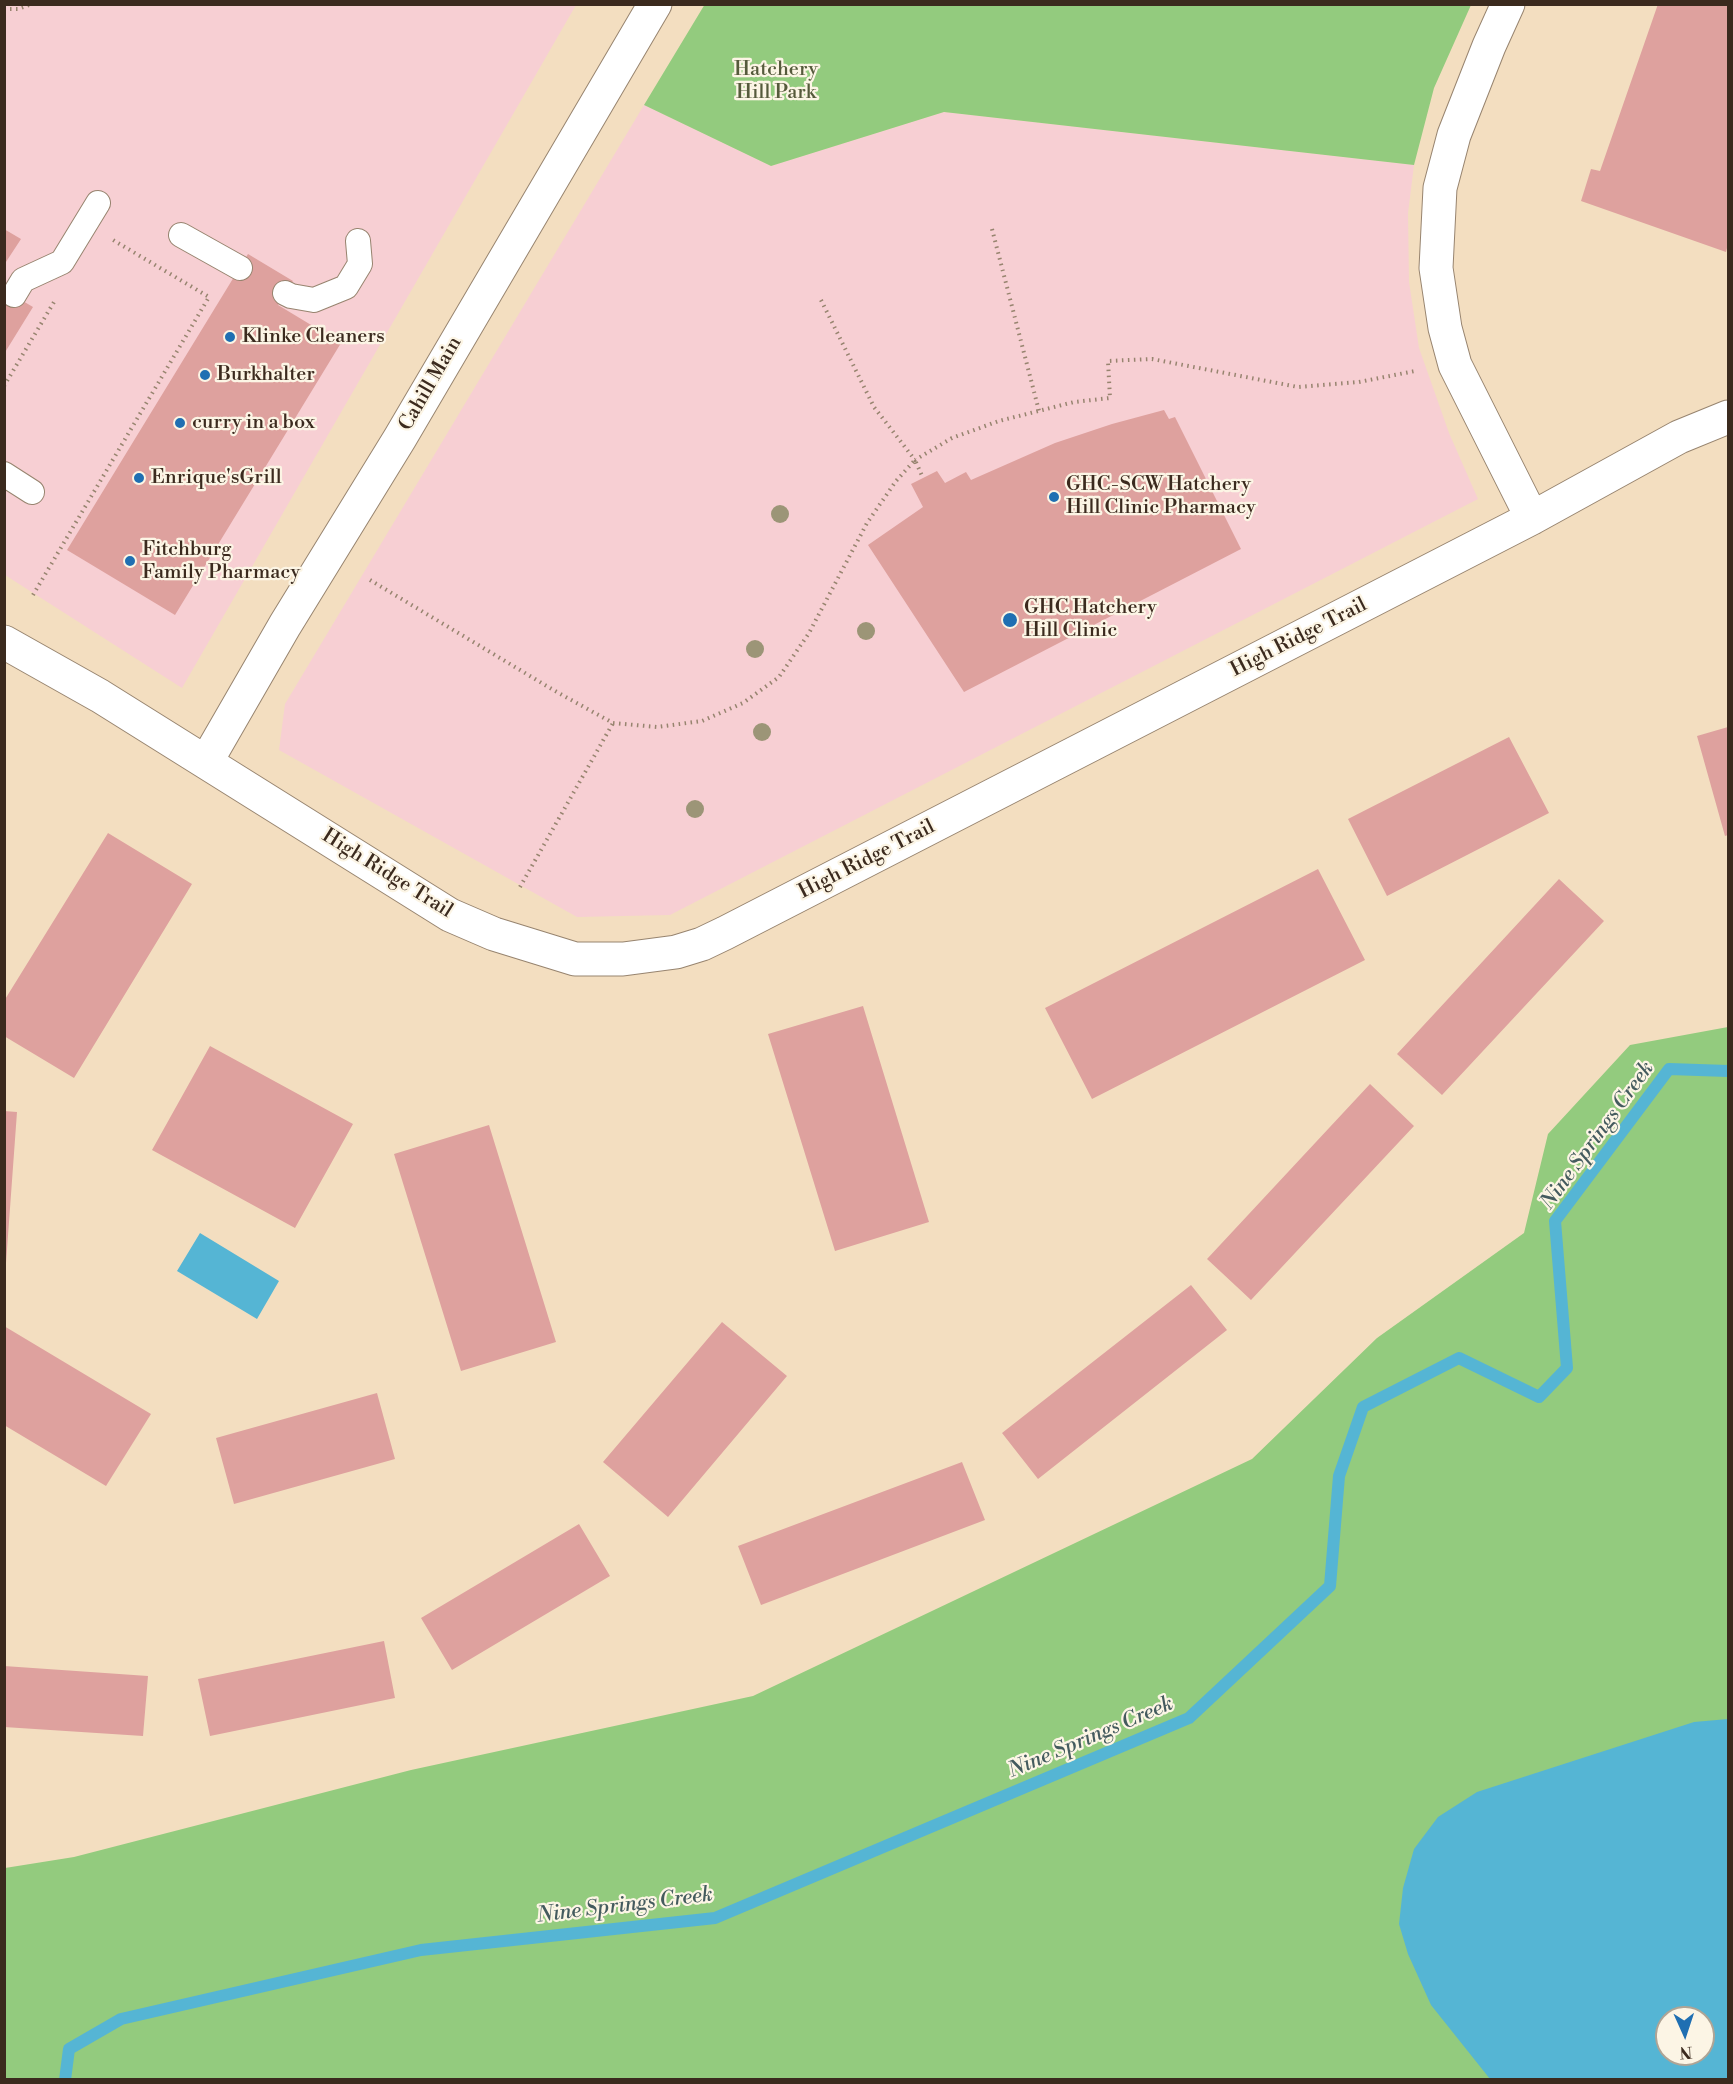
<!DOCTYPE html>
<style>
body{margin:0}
#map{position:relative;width:1733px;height:2084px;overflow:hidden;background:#f3dec0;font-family:"Libre Bodoni",serif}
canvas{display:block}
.frame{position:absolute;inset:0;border:6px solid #3b2a1e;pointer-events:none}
.north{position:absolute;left:1655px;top:2006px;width:60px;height:60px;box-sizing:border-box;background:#fcf5e5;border:2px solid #afa495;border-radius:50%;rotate:177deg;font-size:16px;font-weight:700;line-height:24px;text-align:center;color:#3b2a1e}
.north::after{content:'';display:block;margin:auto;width:21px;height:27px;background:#1f6fb2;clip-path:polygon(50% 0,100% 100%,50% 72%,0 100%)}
</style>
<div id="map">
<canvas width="1733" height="2084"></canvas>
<div class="frame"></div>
<div class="north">N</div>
</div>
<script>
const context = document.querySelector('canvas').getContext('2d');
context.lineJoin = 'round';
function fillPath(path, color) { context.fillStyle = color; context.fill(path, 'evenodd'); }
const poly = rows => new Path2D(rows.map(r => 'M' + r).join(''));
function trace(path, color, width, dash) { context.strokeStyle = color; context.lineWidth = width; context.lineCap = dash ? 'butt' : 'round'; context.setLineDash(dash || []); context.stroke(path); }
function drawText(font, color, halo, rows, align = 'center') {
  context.font = font + ' "Libre Bodoni",serif'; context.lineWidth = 4.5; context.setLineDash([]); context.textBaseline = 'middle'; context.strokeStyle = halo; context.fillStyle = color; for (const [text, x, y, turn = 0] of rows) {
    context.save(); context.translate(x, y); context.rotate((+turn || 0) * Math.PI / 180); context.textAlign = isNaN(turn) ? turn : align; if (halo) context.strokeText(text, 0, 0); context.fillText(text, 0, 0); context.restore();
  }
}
const built = poly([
 [4,5,576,5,182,688,5,575],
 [644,105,771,166,944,112,1414,165,1408,213,1409,282,1419,348,1449,433,1478,499,670,915,577,917,279,750,285,704]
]);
const green = poly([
 [705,4,1471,4,1471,5,1434,88,1414,165,944,112,771,166,644,105],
 [1728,1027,1728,2079,5,2080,5,1868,74,1857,411,1770,753,1696,1252,1459,1377,1338,1524,1233,1548,1134,1630,1045],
 [1667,2018,1703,2018,1703,2054,1667,2054]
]);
const water = poly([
 [200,1233,279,1281,257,1319,177,1271],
 [1728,1719,1728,2079,1490,2079,1431,2005,1408,1954,1399,1924,1403,1888,1414,1849,1438,1817,1477,1792,1694,1722],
 [1667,2018,1703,2018,1703,2054,1667,2054]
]);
const stream = poly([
 [65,2080,69,2049,121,2019,421,1950,715,1918,1189,1718,1330,1586,1339,1476,1363,1407,1459,1358,1539,1397,1567,1368,1555,1221,1669,1069,1728,1071]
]);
const building = poly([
 [1658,4,1728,4,1728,244,1726,252,1581,201,1591,169,1600,171],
 [4,229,21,239,4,265],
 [248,254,293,281,278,305,341,343,175,615,67,550],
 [4,290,33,307,4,354],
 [1164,410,1169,419,1175,417,1241,549,964,692,868,545,923,507,911,484,937,471,945,483,966,472,971,480,1055,443,1112,424],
 [1728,727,1728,835,1725,836,1697,736],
 [1509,737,1549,813,1387,896,1348,819],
 [108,833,192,884,74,1078,4,1036,4,1001],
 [1318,869,1365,960,1092,1099,1045,1008],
 [1559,879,1604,921,1442,1095,1397,1054],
 [863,1006,929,1222,835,1251,768,1034],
 [210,1046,353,1124,295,1228,152,1150],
 [1370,1084,1414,1126,1251,1300,1207,1259],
 [4,1111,17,1112,6,1263,4,1263],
 [489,1125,556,1342,461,1371,394,1154],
 [1191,1285,1227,1330,1038,1479,1002,1433],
 [722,1322,787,1376,668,1517,603,1462],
 [4,1326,151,1414,106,1486,4,1425],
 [377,1393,395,1459,234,1504,216,1438],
 [962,1462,985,1520,761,1605,738,1546],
 [579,1524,610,1576,452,1670,421,1618],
 [384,1641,395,1698,210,1736,198,1679],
 [4,1666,148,1676,143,1736,4,1727]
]);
const path = poly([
 [4,9,18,9,32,4],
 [992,229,1039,411],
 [821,300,874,407,915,460,952,438,999,421,1074,402,1110,398,1108,361,1152,359,1298,387,1359,382,1415,371],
 [4,386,54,302],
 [370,580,555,691,613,723,657,727,702,721,743,703,779,677,809,633,867,523,896,481,915,460,923,478],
 [33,595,209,297,113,240],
 [520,887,613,723]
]);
const lane = poly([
 [181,235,240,268],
 [285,293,291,296,314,300,346,287,360,264,358,241],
 [14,295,23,280,62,262,98,203],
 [4,474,32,492]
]);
const street = poly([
 [1508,4,1489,46,1454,135,1440,188,1436,268,1445,328,1455,365,1532,518],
 [4,642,100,696,450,915,494,934,575,959,623,959,676,952,702,944,725,933,1532,518,1679,437,1728,417],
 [206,762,285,625,400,438,655,4]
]);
const trees = [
 [780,514],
 [866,631],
 [755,649],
 [762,732],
 [695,809]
];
const markers = [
 [230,337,6,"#1f6fb2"],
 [205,375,6,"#1f6fb2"],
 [180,423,6,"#1f6fb2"],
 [139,478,6,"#1f6fb2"],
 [1054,497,6,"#1f6fb2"],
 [130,561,6,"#1f6fb2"],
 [1010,620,8,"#1f6fb2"]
];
const parkNames = [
 ["Hatchery",776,70],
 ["Hill Park",776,93]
];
const poiNames = [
 ["Klinke Cleaners",242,337],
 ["Burkhalter",217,375],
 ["curry in a box",192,423],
 ["Enrique'sGrill",151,478],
 ["GHC-SCW Hatchery",1066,485],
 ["Hill Clinic Pharmacy",1066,508],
 ["Fitchburg",142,550],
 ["Family Pharmacy",142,573],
 ["GHC Hatchery",1024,608],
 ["Hill Clinic",1024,631]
];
const streetNames = [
 ["Cahill Main",431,384,-60],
 ["High Ridge Trail",1299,638,-27],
 ["High Ridge Trail",867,860,-27],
 ["High Ridge Trail",387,874,32]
];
const waterNames = [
 ["Nine Springs Creek",1598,1136,-54],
 ["Nine Springs Creek",1091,1738,-23],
 ["Nine Springs Creek",625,1906,-7]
];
fillPath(built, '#f7cfd3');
fillPath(green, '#93cb7e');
fillPath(water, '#55b5d4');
trace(stream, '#55b5d4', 12);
fillPath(building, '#dea19e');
trace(lane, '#97846f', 26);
trace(street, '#97846f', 35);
trace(path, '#97846f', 4, [1.5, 4.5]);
trace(lane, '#fff', 24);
trace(street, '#fff', 33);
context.fillStyle = '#9c9577';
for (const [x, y] of trees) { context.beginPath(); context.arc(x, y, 9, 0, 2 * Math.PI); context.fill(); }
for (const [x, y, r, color] of markers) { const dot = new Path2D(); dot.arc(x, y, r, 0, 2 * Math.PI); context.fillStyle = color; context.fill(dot); trace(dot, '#fcf5e5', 2); }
drawText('20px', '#555a3b', '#fcf5e5', parkNames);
drawText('20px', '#3b2a1e', '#fcf5e5', poiNames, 'left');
drawText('20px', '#3b2a1e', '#fcf5e5', streetNames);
drawText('italic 21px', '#445b5e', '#fcf5e5', waterNames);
</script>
